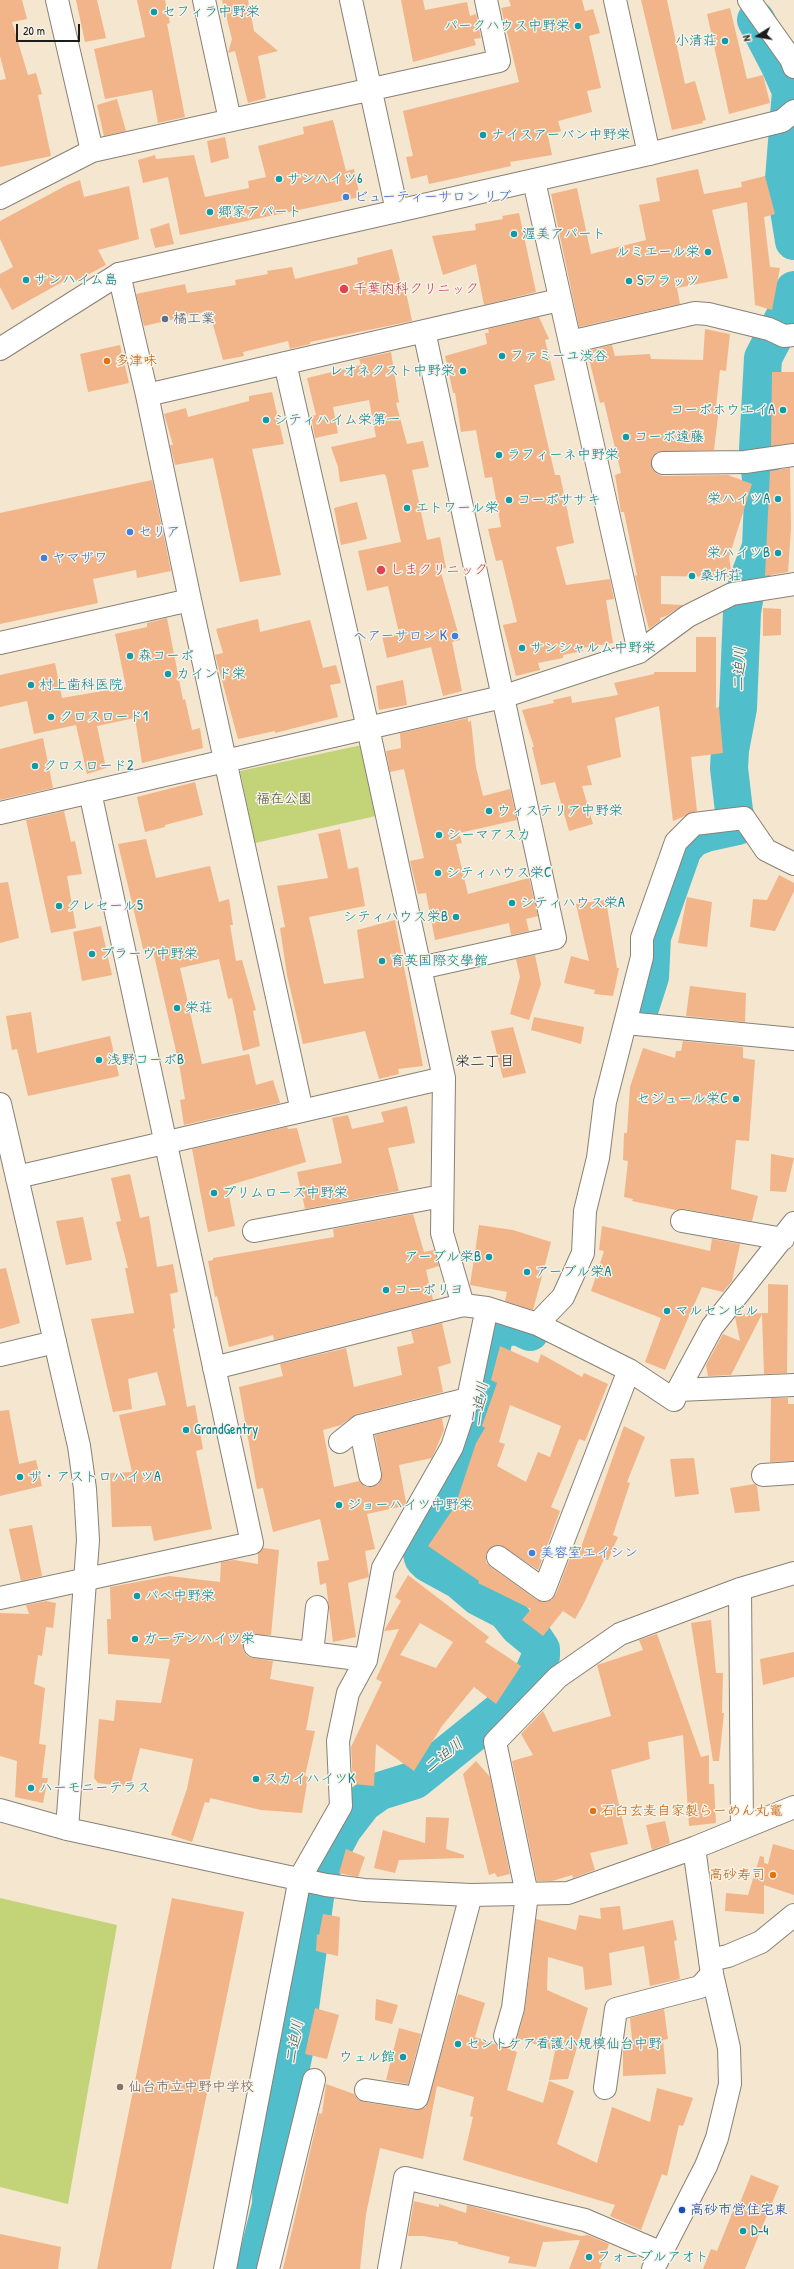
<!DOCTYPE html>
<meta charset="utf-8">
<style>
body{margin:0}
#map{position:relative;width:794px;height:2269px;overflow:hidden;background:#f4e6cf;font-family:"Patrick Hand",sans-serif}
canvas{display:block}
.north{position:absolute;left:738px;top:16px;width:40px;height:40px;-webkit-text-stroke:3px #f7f3e8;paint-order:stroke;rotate:259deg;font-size:11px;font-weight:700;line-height:16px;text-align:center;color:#1c1c1c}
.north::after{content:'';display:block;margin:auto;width:14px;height:18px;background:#1c1c1c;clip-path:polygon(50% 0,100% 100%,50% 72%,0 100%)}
.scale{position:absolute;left:16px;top:24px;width:64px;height:18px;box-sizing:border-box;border:2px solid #1c1c1c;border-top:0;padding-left:5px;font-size:12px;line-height:14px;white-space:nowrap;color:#1c1c1c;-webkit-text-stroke:3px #f7f3e8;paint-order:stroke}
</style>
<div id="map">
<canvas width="794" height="2269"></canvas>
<div class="north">N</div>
<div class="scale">20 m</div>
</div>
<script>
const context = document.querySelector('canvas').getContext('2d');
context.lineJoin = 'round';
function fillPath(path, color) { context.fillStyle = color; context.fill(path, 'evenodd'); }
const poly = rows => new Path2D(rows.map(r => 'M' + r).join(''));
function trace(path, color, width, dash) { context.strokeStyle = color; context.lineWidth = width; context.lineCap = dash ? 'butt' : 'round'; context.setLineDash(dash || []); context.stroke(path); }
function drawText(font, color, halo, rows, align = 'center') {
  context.font = font + ' "Patrick Hand","Klee One",sans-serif'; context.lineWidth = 3; context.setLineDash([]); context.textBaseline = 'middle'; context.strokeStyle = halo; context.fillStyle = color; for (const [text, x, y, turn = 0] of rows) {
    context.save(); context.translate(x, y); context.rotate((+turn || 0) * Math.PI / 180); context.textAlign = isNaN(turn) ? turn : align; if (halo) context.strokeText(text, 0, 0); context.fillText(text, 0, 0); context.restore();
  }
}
const green = poly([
 [362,745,376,816,255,843,240,771],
 [0,1898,117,1925,68,2204,0,2187]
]);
const river = poly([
 [756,20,780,66,791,91,784,179,794,241],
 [639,1011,650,977,652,937,683,849,693,838,706,833,738,826,734,811,729,768,730,750,738,708,742,612,747,583,761,547,763,499,758,449,763,358,789,308,794,290],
 [255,2269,271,2205,272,2157,294,2052,315,1897,322,1868,343,1829,363,1803,380,1791,415,1780,508,1705,518,1696,532,1676,541,1656,541,1649,535,1640,518,1626,506,1611,479,1597,459,1580,428,1563,423,1558,421,1549,424,1531,434,1506,477,1429,478,1404,495,1334,505,1326,519,1327,530,1332]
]);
const building = poly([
 [0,0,22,0,27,19,12,22,28,75,36,73,42,94,38,95,51,156,0,167,0,80,6,79,0,56],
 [76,0,97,0,106,38,85,42],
 [137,0,165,0,170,23,167,24,185,117,158,123,152,90,105,99,94,49,145,37],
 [222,0,248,0,254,31,278,51,258,56,266,98,248,103,235,51,228,53,232,39],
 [401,0,423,0,425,10,467,2,470,16,476,14,481,38,474,39,476,45,413,62],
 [509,0,582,0,585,11,593,9,600,33,589,36,601,88,587,91,592,112,558,121,561,131,548,136,552,155,510,162,511,166,429,184,427,175,411,179,406,157,413,156,403,111,519,82,501,8,511,6],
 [641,0,667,0,685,84,695,81,706,120,702,121,703,123,672,130],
 [730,8,747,79,763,75,770,103,729,114,707,14],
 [117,99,126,131,104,136,97,105],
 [333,120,346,171,354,169,360,197,180,235,168,177,143,183,138,160,155,155,156,159,194,155,205,197,249,188,248,181,266,177,258,146,304,134,303,127],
 [225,137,229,158,211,163,207,141],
 [698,169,704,194,742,187,741,182,765,176,775,214,764,217,770,267,780,268,772,310,755,305,747,202,712,210,728,278,677,288,680,304,579,327,551,194,577,188,591,254,646,240,639,205,660,201,656,178],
 [80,180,84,197,129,186,139,239,98,250,106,265,76,281,73,276,12,310,0,287,0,274,13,267,0,239,0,221,67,185],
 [519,213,536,292,484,305,476,264,443,275,432,236,476,230,475,224,503,219,502,216],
 [169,223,174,244,155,248,150,229],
 [392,249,402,288,405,287,412,321,310,342,310,344,290,349,288,341,243,352,244,356,223,360,209,311,144,326,136,294,185,284,187,293,236,285,235,280,268,274,267,271,292,267,295,279,358,264,357,258],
 [539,317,549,339,545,340,555,380,534,385,555,475,560,475,574,543,556,547,566,585,610,579,614,599,606,600,613,643,582,648,583,651,563,655,563,658,538,663,540,670,516,676,503,625,517,622,502,560,496,561,488,529,501,527,492,477,485,478,476,430,461,432,455,393,453,393,445,356,487,344,485,333,489,333,488,329],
 [705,329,730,334,726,371,720,370,716,407,719,408,714,450,657,452,652,457,652,469,657,474,663,476,728,475,752,484,729,557,732,577,661,576,661,604,683,605,666,616,660,618,660,621,649,629,635,576,637,575,624,512,621,512,615,475,621,473,604,402,600,403,587,351,612,345,615,356,650,354,651,359,703,360],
 [120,345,129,383,88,392,80,354],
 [391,352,399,402,396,403,407,444,423,441,429,467,412,470,427,540,440,537,446,568,440,569,460,640,452,642,462,691,443,696,431,647,387,658,382,636,399,633,388,586,367,591,358,551,401,542,386,476,384,474,340,482,338,467,331,447,376,437,369,400,333,407,338,433,315,438,311,416,316,415,307,378,361,365,359,359],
 [772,372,794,372,794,443,771,446],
 [272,392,284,444,252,449,281,575,240,582,213,458,175,465,170,445,173,445,164,414,186,408,188,417,249,401,249,396],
 [790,468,791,529,788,572,765,576,770,471],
 [152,480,171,571,137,578,136,570,93,579,98,603,0,624,0,513],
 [357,502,367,539,341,545,334,508],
 [763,608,781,609,781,635,763,636],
 [167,618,183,700,185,699,192,730,200,728,203,748,142,763,135,718,97,726,106,768,87,774,76,725,34,734,27,701,0,707,0,675,55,663,62,698,126,687,115,634,147,627,147,623],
 [258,619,260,632,310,620,323,668,336,665,341,683,330,685,338,717,275,733,275,731,238,739,215,655,223,653,216,629],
 [696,637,716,637,716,708,719,707,723,753,691,757,697,811,673,821,659,706,615,718,621,757,587,766,592,785,582,786,593,824,569,831,555,782,541,785,532,747,534,747,522,710,554,703,553,700,571,696,572,703,618,695,614,683,654,674,654,672,696,672],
 [403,680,407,705,379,710,376,686],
 [468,718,468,722,471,721,476,767,483,796,510,789,517,820,459,833,462,843,456,844,468,894,529,878,538,916,526,919,529,931,511,935,509,923,435,940,426,893,418,894,410,861,424,858,404,769,390,772,386,751,401,748,400,733],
 [43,738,53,788,0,800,0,749],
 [195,782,203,815,165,825,165,827,145,832,137,797],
 [64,811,71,842,75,841,82,874,67,876,76,928,51,933,26,820],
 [340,829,348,869,358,867,365,906,309,917,324,984,364,978,357,930,395,920,423,1066,398,1069,399,1074,379,1079,365,1031,303,1044,287,975,280,928,285,927,277,886,328,878,318,834],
 [146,839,156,878,210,866,219,902,229,899,233,925,230,925,236,961,242,960,256,1010,253,1011,260,1046,243,1051,232,998,228,999,219,959,180,968,202,1064,249,1054,256,1085,273,1080,280,1103,184,1125,180,1100,185,1099,179,1064,153,951,144,953,118,844],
 [779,875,794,883,794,891,775,931,750,927,753,899,767,900],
 [8,882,19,938,0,943,0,883],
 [687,897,712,902,707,947,678,943],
 [606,900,617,968,619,968,613,996,594,994,595,990,564,983,571,956,589,961,576,904],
 [101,926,112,975,82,981,73,932],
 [535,955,541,984,529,1020,510,1014,520,977,516,959],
 [690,986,746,993,745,1022,686,1016],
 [31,1012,37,1053,110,1036,119,1076,28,1096,17,1049,12,1050,6,1016],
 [534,1017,584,1027,581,1044,531,1030],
 [513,1027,526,1073,503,1078,491,1031],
 [683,1041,743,1047,743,1058,755,1060,749,1141,736,1140,731,1189,758,1196,752,1221,684,1209,676,1210,632,1201,633,1199,624,1197,628,1161,623,1160,624,1133,627,1133,630,1087,643,1048,675,1058,676,1051,681,1051],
 [407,1106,415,1143,388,1148,399,1191,305,1209,297,1172,342,1163,332,1118,348,1115,352,1129,384,1122,381,1112],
 [287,1127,288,1129,297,1128,306,1162,227,1186,235,1226,208,1232,192,1149],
 [771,1154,794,1158,786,1192,770,1191],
 [130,1174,140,1218,149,1216,157,1267,173,1264,178,1292,170,1294,175,1328,173,1329,187,1407,195,1405,203,1449,196,1451,212,1529,154,1541,151,1526,112,1527,110,1473,132,1472,119,1415,166,1405,157,1372,128,1379,132,1409,113,1412,91,1319,134,1313,125,1268,128,1268,116,1222,121,1221,111,1178],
 [413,1214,424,1252,434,1250,439,1266,426,1270,433,1300,274,1340,273,1335,229,1347,217,1296,215,1297,208,1261,213,1260,213,1258,334,1237,333,1229],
 [83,1217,92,1260,66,1265,56,1221],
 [479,1225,513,1230,551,1242,533,1310,505,1301,507,1292,470,1285],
 [602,1226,710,1251,712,1239,740,1244,732,1281,723,1292,702,1287,665,1370,645,1362,661,1318,591,1291,604,1251,599,1250],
 [6,1268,20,1323,0,1329,0,1269],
 [768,1284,788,1285,787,1373,764,1374,762,1314,731,1375,708,1376,706,1365,723,1334,740,1341,735,1317,739,1314,768,1313],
 [442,1323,451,1363,438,1367,443,1392,357,1414,341,1425,323,1430,334,1487,359,1481,366,1487,372,1487,379,1484,382,1473,375,1435,442,1418,444,1430,432,1458,399,1465,406,1502,404,1506,367,1514,375,1549,365,1551,369,1577,348,1583,356,1637,333,1642,326,1583,320,1585,317,1562,329,1560,320,1519,273,1532,263,1488,257,1489,239,1387,283,1376,280,1364,346,1348,354,1387,402,1375,397,1347,414,1343,411,1331],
 [500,1346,538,1363,541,1354,582,1377,584,1373,608,1384,585,1441,579,1439,551,1507,560,1511,538,1570,500,1545,493,1546,486,1555,486,1562,491,1567,537,1600,544,1602,551,1600,556,1594,573,1550,579,1553,624,1426,645,1437,627,1482,630,1483,613,1535,618,1537,608,1560,604,1559,584,1603,575,1619,563,1611,543,1636,522,1620,531,1609,478,1583,479,1581,428,1546,455,1506,476,1443,485,1428,482,1426,497,1383,491,1380],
 [510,1405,561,1426,550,1457,538,1452,526,1482,497,1466,505,1444,499,1442],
 [771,1398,788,1398,788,1404,794,1404,794,1461,770,1462],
 [9,1410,19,1464,36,1460,42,1486,0,1496,0,1411],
 [694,1458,699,1494,675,1497,670,1459],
 [755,1484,757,1486,760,1511,735,1513,730,1488],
 [32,1525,42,1576,21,1581,9,1529],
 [263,1548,279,1550,271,1635,250,1635,245,1639,243,1650,247,1656,253,1658,273,1661,270,1679,314,1687,306,1730,315,1731,305,1776,308,1777,302,1813,261,1810,210,1798,209,1803,205,1802,192,1842,171,1835,187,1789,193,1759,140,1748,130,1787,98,1783,94,1778,99,1719,114,1721,116,1700,161,1703,170,1659,108,1654,107,1619,111,1619,110,1587,169,1576,220,1582,221,1562,234,1560,258,1564,258,1553],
 [408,1575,489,1637,485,1642,521,1666,496,1704,474,1687,442,1726,414,1771,376,1744,374,1786,353,1784,351,1747,382,1682,376,1679,399,1629,384,1631,401,1601,395,1597],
 [420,1623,453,1642,436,1668,400,1655],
 [46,1601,56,1603,53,1628,46,1627,42,1656,38,1655,34,1684,45,1688,39,1744,46,1745,42,1778,48,1778,43,1803,15,1797,17,1761,0,1756,0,1613,29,1614,26,1605],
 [711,1620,716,1673,723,1673,722,1713,724,1713,719,1761,713,1761,691,1623],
 [657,1634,701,1757,709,1755,709,1784,714,1784,716,1823,689,1826,683,1735,648,1742,650,1759,611,1770,628,1844,590,1853,595,1870,573,1878,572,1875,552,1881,537,1881,512,1761,533,1755,521,1734,543,1711,553,1732,611,1716,597,1665,643,1650,639,1640],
 [794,1652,794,1677,763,1685,760,1659],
 [476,1761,490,1777,510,1874,497,1877,495,1873,489,1875,463,1774],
 [426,1817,449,1818,446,1849,464,1855,464,1858,399,1860,395,1873,374,1868,383,1830,425,1843],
 [665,1821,670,1843,652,1850,646,1825],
 [773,1844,794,1850,794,1895,764,1885,764,1914,725,1911,726,1893,748,1895,760,1856,764,1857,764,1863,768,1864],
 [346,1849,365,1857,358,1877,339,1873],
 [172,1898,244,1912,171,2269,97,2269],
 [620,1906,623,1930,673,1920,677,1940,674,1941,680,1979,650,1986,644,1946,609,1953,612,1985,585,1990,583,1967,548,1957,547,1990,588,2008,568,2079,549,2080,555,2051,517,2038,525,2010,536,1919,576,1930,579,1915,601,1919,600,1908],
 [323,1914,340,1917,338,1956,316,1951,317,1934,319,1935],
 [458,1994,485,2003,475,2037,517,2052,507,2090,543,2103,549,2081,574,2091,557,2144,597,2163,612,2107,650,2122,657,2088,693,2098,683,2126,679,2125,667,2176,662,2174,641,2230,610,2216,615,2205,463,2160,473,2117,470,2116,474,2097,437,2086,423,2159,380,2148,366,2214,360,2269,283,2269,319,2113,322,2114,326,2084,354,2094,358,2099,364,2102,415,2110,426,2107],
 [376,1999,398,2005,392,2024,375,2020],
 [315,2008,339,2015,327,2059,305,2054],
 [664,2009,668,2039,663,2040,666,2074,623,2076,623,2050,633,2049,630,2018],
 [399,2028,421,2034,408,2084,386,2080],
 [751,2175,779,2186,745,2269,703,2269,711,2249,717,2251,733,2211,736,2213],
 [414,2201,439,2207,439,2204,466,2213,467,2205,581,2236,588,2235,609,2244,600,2269,569,2269,580,2240,543,2242,536,2267,508,2263,510,2257,458,2244,458,2242,423,2236,408,2236],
 [0,2234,61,2247,58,2269,0,2269]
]);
const street = poly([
 [57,0,92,151],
 [204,0,230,120],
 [351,0,397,211],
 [615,0,649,154],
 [749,0,791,59,794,67],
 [534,181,639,652],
 [0,198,92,151,499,61,486,0],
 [119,274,147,395,190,600,302,1111],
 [570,342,695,313,708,314,769,329,784,336,794,335],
 [285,363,368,728,444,1078,442,1233,463,1305,487,1308,537,1324,629,1370,674,1400,678,1390,794,1385],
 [147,395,559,300],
 [663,463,745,462,794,455],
 [0,643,190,600],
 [0,813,502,697,639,652,688,616,732,594,794,584],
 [420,968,555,938,424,331],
 [626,1023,794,1039],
 [17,1177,444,1078],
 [682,1221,783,1239],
 [254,1231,442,1196],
 [537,1324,563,1297,583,1253,585,1211,598,1158,605,1102,642,957,642,938,676,842,694,824,744,818,766,850,794,864],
 [0,1355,55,1342],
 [214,1368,463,1305],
 [678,1390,712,1327,794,1223],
 [360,1426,370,1475],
 [340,1442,360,1426,468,1399],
 [763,1475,794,1473],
 [498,1557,544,1590,629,1370],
 [740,1589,742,1827],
 [0,1598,252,1543,90,792],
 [255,1646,366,1660],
 [312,1653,317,1607],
 [710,1960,728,1956,761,1942,794,1915],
 [505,2036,513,2008,527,1894,495,1742,558,1677,620,1634,740,1589,794,1573],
 [605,2088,616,2009,700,1987,712,1974],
 [366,2090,417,2098,471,1895],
 [225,2269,300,1878,341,1806,338,1741,348,1693,366,1660,383,1568,452,1447,468,1399,487,1308],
 [268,2269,314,2080],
 [389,2269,405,2178,585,2220,662,2253]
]);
const secondary = poly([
 [0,349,119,274,649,154,782,121,794,111],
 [0,1104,79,1446,85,1489,88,1540,67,1829],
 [0,1810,67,1829,326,1885,364,1890,471,1895,568,1893,694,1848,794,1807],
 [653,2269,706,2166,717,2138,730,2084,729,2048,712,1974,694,1848]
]);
const markers = [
 [154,12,4,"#0f9aa8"],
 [578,26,4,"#0f9aa8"],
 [725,41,4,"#0f9aa8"],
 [483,135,4,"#0f9aa8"],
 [279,179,4,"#0f9aa8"],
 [346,197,4,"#3f7fe0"],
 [210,212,4,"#0f9aa8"],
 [514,234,4,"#0f9aa8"],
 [708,252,4,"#0f9aa8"],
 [26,280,4,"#0f9aa8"],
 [629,281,4,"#0f9aa8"],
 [344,289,5,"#e0444e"],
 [165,319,4,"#5c6f8a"],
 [502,356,4,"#0f9aa8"],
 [107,361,4,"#e8710a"],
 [463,371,4,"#0f9aa8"],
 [783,410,4,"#0f9aa8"],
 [266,420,4,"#0f9aa8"],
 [626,437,4,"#0f9aa8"],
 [499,455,4,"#0f9aa8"],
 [778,499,4,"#0f9aa8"],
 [509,500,4,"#0f9aa8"],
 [407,508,4,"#0f9aa8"],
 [130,532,4,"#3f7fe0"],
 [778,553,4,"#0f9aa8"],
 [44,558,4,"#3f7fe0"],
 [381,570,5,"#e0444e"],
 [692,576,4,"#0f9aa8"],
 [455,636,4,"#3f7fe0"],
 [522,648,4,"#0f9aa8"],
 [130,656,4,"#0f9aa8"],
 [168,674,4,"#0f9aa8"],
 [31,685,4,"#0f9aa8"],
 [51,717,4,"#0f9aa8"],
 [35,766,4,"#0f9aa8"],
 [489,811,4,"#0f9aa8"],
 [439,835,4,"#0f9aa8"],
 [438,873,4,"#0f9aa8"],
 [512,903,4,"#0f9aa8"],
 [59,906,4,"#0f9aa8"],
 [456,917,4,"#0f9aa8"],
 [92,954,4,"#0f9aa8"],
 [382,961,4,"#0f9aa8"],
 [177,1008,4,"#0f9aa8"],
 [99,1060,4,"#0f9aa8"],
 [736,1099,4,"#0f9aa8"],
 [214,1193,4,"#0f9aa8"],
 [489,1257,4,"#0f9aa8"],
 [527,1272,4,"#0f9aa8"],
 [386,1290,4,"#0f9aa8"],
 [667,1311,4,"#0f9aa8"],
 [186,1430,4,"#0f9aa8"],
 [20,1477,4,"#0f9aa8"],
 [339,1505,4,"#0f9aa8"],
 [532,1553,4,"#3f7fe0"],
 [137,1596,4,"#0f9aa8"],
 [135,1639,4,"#0f9aa8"],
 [256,1779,4,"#0f9aa8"],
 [31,1788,4,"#0f9aa8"],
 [593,1811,4,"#e8710a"],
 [773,1875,4,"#e8710a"],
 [458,2044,4,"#0f9aa8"],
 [403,2057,4,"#0f9aa8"],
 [120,2087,4,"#8d6e63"],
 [682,2210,4,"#1a4fb4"],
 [743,2231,4,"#0f9aa8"],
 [589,2257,4,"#0f9aa8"]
];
const cultureNames = [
 ["セフィラ中野栄",162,12],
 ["パークハウス中野栄",570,26,"right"],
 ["小清荘",717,41,"right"],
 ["ナイスアーバン中野栄",491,135],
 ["サンハイツ6",287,179],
 ["郷家アパート",218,212],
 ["渥美アパート",522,234],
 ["ルミエール栄",700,252,"right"],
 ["サンハイム島",34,280],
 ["Sフラッツ",637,281],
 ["ファミーユ渋谷",510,356],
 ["レオネクスト中野栄",455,371,"right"],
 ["コーポホウエイA",775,410,"right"],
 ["シティハイム栄第一",274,420],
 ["コーポ遠藤",634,437],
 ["ラフィーネ中野栄",507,455],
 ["栄ハイツA",770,499,"right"],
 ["コーポササキ",517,500],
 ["エトワール栄",415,508],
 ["栄ハイツB",770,553,"right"],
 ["桑折荘",700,576],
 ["サンシャルム中野栄",530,648],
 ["森コーポ",138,656],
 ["カインド栄",176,674],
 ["村上歯科医院",39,685],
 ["クロスロード1",59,717],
 ["クロスロード2",43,766],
 ["ウィステリア中野栄",497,811],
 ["シーマアスカ",447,835],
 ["シティハウス栄C",446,873],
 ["シティハウス栄A",520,903],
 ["クレセール5",67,906],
 ["シティハウス栄B",448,917,"right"],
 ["プラーヴ中野栄",100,954],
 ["育英国際交學館",390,961],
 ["栄荘",185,1008],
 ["浅野コーポB",107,1060],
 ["セジュール栄C",728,1099,"right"],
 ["プリムローズ中野栄",222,1193],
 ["アーブル栄B",481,1257,"right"],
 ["アーブル栄A",535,1272],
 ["コーポリヨ",394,1290],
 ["マルセンビル",675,1311],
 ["GrandGentry",194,1430],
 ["ザ・アストロハイツA",28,1477],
 ["ジョーハイツ中野栄",347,1505],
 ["パベ中野栄",145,1596],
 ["ガーデンハイツ栄",143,1639],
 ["スカイハイツK",264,1779],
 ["ハーモニーテラス",39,1788],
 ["セントケア看護小規模仙台中野",466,2044],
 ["ウェル館",395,2057,"right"],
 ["D-4",751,2231],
 ["フォーブルアオト",597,2257]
];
const shopNames = [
 ["ビューティーサロン リブ",354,197],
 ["セリア",138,532],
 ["ヤマザワ",52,558],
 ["ヘアーサロン K",447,636,"right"],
 ["美容室エイシン",540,1553]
];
const healthNames = [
 ["千葉内科クリニック",353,289],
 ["しまクリニック",390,570]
];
const serviceNames = [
 ["橘工業",173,319]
];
const foodNames = [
 ["多津味",115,361],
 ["石臼玄麦自家製らーめん丸竃",601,1811],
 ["高砂寿司",765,1875,"right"]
];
const parkNames = [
 ["福在公園",284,799]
];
const educationNames = [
 ["仙台市立中野中学校",128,2087]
];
const transitNames = [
 ["高砂市営住宅東",690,2210]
];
const waterNames = [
 ["二迫川",740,669,-88],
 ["二迫川",480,1404,-80],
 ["二迫川",444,1756,-39],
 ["二迫川",295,2042,-80]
];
const neighbourhoodNames = [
 ["栄二丁目",485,1062]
];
fillPath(green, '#c2d477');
trace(river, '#51becc', 38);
fillPath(building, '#f1b589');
trace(street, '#888176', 24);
trace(secondary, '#888176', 24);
trace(street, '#fff', 22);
trace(secondary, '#fff', 22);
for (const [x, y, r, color] of markers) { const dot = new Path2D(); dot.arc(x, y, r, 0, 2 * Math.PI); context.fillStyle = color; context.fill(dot); trace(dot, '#f7f3e8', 1.5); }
drawText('14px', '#0d838f', '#f7f3e8', cultureNames, 'left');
drawText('14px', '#366cbe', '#f7f3e8', shopNames, 'left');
drawText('14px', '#be3a42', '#f7f3e8', healthNames, 'left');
drawText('14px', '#4e5e75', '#f7f3e8', serviceNames, 'left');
drawText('14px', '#c56008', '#f7f3e8', foodNames, 'left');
drawText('14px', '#4e5337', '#f7f3e8', parkNames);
drawText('14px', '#785e54', '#f7f3e8', educationNames, 'left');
drawText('14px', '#164399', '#f7f3e8', transitNames, 'left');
drawText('italic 15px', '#315d62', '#f7f3e8', waterNames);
drawText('15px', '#1c1c1c', '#f7f3e8', neighbourhoodNames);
</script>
